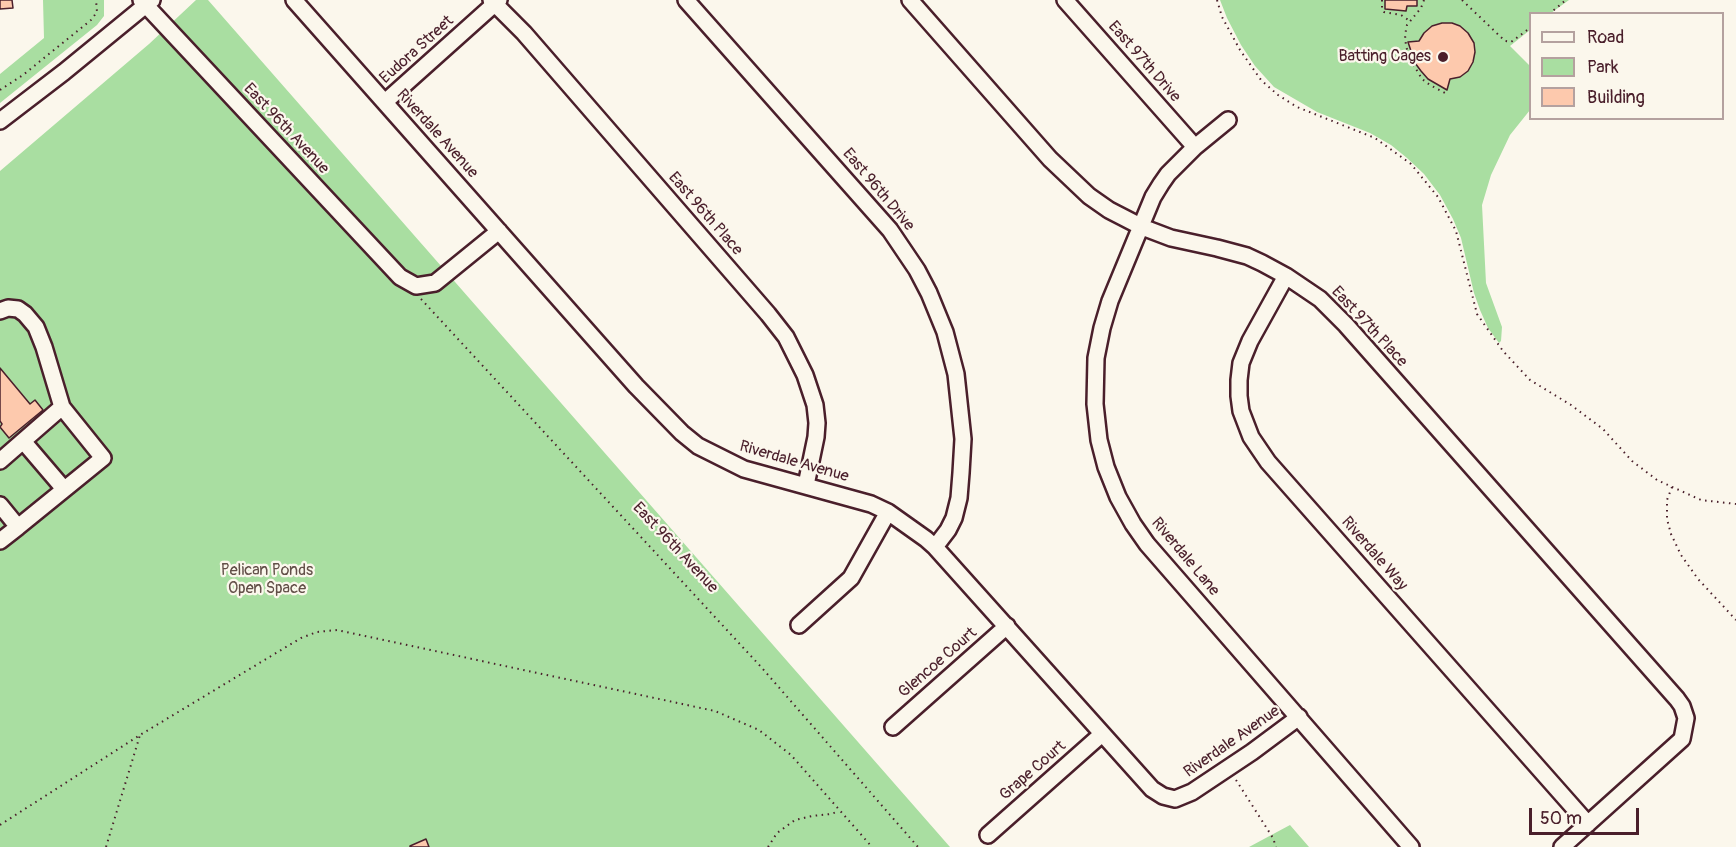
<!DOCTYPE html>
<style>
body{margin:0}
#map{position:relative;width:1736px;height:847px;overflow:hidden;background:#fbf7ec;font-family:Pangolin,sans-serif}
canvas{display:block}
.legend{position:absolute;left:1529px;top:12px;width:195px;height:108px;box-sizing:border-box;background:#fbf7ec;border:2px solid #b4a19f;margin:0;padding:8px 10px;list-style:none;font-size:18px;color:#4a1f2b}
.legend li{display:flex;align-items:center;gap:12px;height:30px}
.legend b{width:30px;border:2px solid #b4a19f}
.scale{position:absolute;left:1529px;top:808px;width:110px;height:27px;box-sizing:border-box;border:3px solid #4a1f2b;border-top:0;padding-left:8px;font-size:18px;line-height:21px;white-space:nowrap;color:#4a1f2b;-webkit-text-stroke:4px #fbf7ec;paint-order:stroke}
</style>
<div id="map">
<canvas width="1736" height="847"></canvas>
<ul class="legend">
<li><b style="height:8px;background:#fbf7ec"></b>Road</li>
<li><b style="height:16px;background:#a9dea1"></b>Park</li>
<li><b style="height:16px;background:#fdc9ad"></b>Building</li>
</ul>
<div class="scale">50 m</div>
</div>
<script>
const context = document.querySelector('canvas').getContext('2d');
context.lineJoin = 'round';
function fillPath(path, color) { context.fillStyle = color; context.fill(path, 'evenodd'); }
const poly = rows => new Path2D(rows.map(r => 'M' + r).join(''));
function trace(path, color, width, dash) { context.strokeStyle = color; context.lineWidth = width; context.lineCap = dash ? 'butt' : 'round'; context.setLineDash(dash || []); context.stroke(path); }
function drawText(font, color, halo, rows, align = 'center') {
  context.font = font + ' Pangolin,sans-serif'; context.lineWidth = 4.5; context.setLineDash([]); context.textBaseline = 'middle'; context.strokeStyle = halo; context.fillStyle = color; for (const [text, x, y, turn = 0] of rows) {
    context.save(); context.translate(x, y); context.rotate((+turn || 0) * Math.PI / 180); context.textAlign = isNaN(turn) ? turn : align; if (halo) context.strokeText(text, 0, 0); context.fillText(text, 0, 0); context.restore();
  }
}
const green = poly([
 [43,0,104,0,104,16,97,25,0,103,0,74,44,38],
 [196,0,208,0,950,847,0,847,0,171,149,44],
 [1220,0,1569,0,1551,13,1530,14,1530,30,1510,46,1530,66,1530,110,1510,135,1491,175,1482,205,1486,283,1502,327,1501,341,1499,343,1488,328,1480,310,1474,293,1461,238,1453,219,1440,195,1424,174,1407,158,1391,145,1370,133,1317,112,1274,87,1255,66,1241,45,1227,18],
 [1290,825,1309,847,1249,847]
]);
const building = poly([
 [0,0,12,0,13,8,0,9,0,0],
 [1385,0,1417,0,1417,6,1407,6,1406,11,1385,9,1385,0],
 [1442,23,1452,23,1460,26,1468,33,1474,43,1475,52,1473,62,1468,71,1460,77,1450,79,1447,90,1428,79,1421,71,1415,63,1408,42,1419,41,1424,33,1432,26,1442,23],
 [0,368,30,404,35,400,43,410,9,438,0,427,2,424,0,421,0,368],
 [426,839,429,847,410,847,410,846,426,839]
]);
const path = poly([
 [1217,0,1222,17,1240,50,1261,80,1278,95,1297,107,1375,138,1411,164,1438,197,1456,231,1477,314,1503,351,1530,380,1571,405,1603,429,1632,461,1657,480,1701,500,1736,504],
 [1382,0,1382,8,1384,12,1401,15,1410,21],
 [1424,0,1421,8,1407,25,1405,35,1406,46,1410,59,1422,79,1430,85,1445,93],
 [1462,0,1505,41,1511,42,1530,28],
 [1549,14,1566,0],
 [0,90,23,75,91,20,97,12,96,0],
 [421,299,762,668,918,847],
 [1672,487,1667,500,1667,519,1671,534,1681,555,1698,579,1736,620],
 [1236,780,1273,838,1276,847],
 [0,825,140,735,301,638,317,632,337,630,715,711,759,730,791,755,872,847],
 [106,847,140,735],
 [768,847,777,833,795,820,812,816,831,814,839,811]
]);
const minor = poly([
 [141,0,400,277,416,286,435,283,499,231],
 [294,0,636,386,682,433,698,446,744,469,871,504,888,512,926,539,935,547,1152,789,1163,796,1175,799,1192,792,1252,752,1299,717],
 [491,0,524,33,768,314,786,337,805,375,815,405,817,423,816,437,806,485],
 [686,0,890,230,917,270,929,293,945,332,956,374,963,439,961,473,959,498,954,518,948,530,935,547],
 [910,0,1050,159,1089,196,1109,210,1142,227,1171,238,1217,248,1247,256,1262,263,1286,276,1320,299,1346,325,1677,699,1682,706,1686,718,1682,739,1562,847],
 [1065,0,1195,147],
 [385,102,499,0],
 [1228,120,1195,147,1168,174,1161,184,1153,197,1110,301,1102,328,1096,358,1095,404,1099,440,1106,467,1118,497,1133,524,1147,544,1411,847],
 [0,121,64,72,152,0],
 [1286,276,1250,341,1241,363,1239,380,1239,396,1241,411,1251,437,1268,462,1588,824],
 [0,311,8,308,18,309,25,314,36,327,44,347,62,407,103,458,18,527,0,505],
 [23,441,64,489],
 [0,461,62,407],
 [0,541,18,527],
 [799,625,851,578,888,512],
 [893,727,1007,626],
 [988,835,1102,734]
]);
const markers = [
 [1443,57,6,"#4a1f2b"]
];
const streetNames = [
 ["Eudora Street",417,50,-42],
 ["East 97th Drive",1144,62,49],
 ["East 96th Avenue",286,129,47],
 ["Riverdale Avenue",437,134,48],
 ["East 96th Drive",878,190,50],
 ["East 96th Place",705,214,49],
 ["East 97th Place",1369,327,47],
 ["Riverdale Avenue",794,462,16],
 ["East 96th Avenue",675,548,47],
 ["Riverdale Way",1374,554,49],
 ["Riverdale Lane",1185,557,50],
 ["Glencoe Court",938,663,-41],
 ["Riverdale Avenue",1232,742,-35],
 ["Grape Court",1033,771,-41]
];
const poiNames = [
 ["Batting Cages",1431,57]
];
const parkNames = [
 ["Pelican Ponds",267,571],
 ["Open Space",267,589]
];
fillPath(green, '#a9dea1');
fillPath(building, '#fdc9ad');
trace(building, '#4a1f2b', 1.5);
trace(minor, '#4a1f2b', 20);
trace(path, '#4a1f2b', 2, [1.5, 4.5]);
trace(minor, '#fbf7ec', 15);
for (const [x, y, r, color] of markers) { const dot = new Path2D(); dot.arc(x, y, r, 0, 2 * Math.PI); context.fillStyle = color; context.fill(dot); trace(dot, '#fbf7ec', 2); }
drawText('16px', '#4a1f2b', '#fbf7ec', streetNames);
drawText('16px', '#4a1f2b', '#fbf7ec', poiNames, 'right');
drawText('16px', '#624f48', '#fbf7ec', parkNames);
</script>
